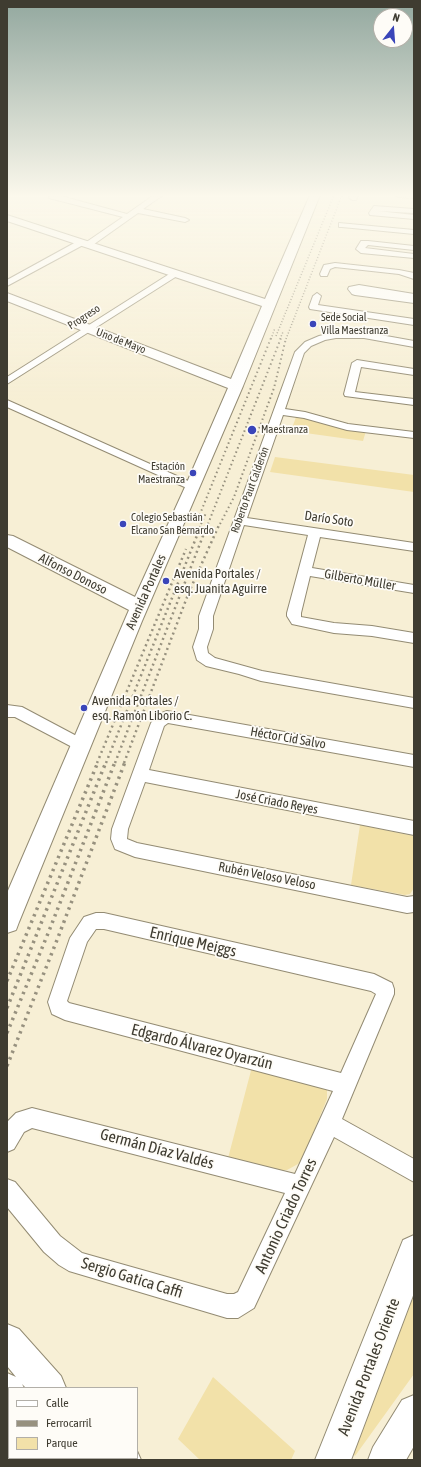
<!DOCTYPE html>
<meta charset="utf-8">
<style>
body{margin:0}
#map{position:relative;width:421px;height:1467px;overflow:hidden;background:#f7efd5;font-family:"Asap Condensed",sans-serif}
canvas{display:block}
.frame{position:absolute;inset:0;border:8px solid #3f3c31;pointer-events:none}
.legend{position:absolute;left:8px;top:1387px;width:130px;height:72px;box-sizing:border-box;background:#fefcf7;border:1px solid #b2afa8;margin:0;padding:5px 7px;list-style:none;font-size:12px;color:#3f3c31}
.legend li{display:flex;align-items:center;gap:8px;height:20px}
.legend b{width:20px;border:1px solid #b2afa8}
.north{position:absolute;left:373px;top:8px;width:40px;height:40px;box-sizing:border-box;background:#fefcf7;border:1px solid #b2afa8;border-radius:50%;rotate:17deg;font-size:11px;font-weight:700;line-height:16px;text-align:center;color:#3f3c31}
.north::after{content:'';display:block;margin:auto;width:14px;height:18px;background:#3a45b9;clip-path:polygon(50% 0,100% 100%,50% 72%,0 100%)}
</style>
<div id="map">
<canvas width="421" height="1467"></canvas>
<div class="frame"></div>
<ul class="legend">
<li><b style="height:5px;background:#fff"></b>Calle</li>
<li><b style="height:5px;background:#97917f"></b>Ferrocarril</li>
<li><b style="height:11px;background:#f2e1a9"></b>Parque</li>
</ul>
<div class="north">N</div>
</div>
<script>
const context = document.querySelector('canvas').getContext('2d');
context.lineJoin = 'round';
function fillPath(path, color) { context.fillStyle = color; context.fill(path, 'evenodd'); }
const poly = rows => new Path2D(rows.map(r => 'M' + r).join(''));
function trace(path, color, width, dash) { context.strokeStyle = color; context.lineWidth = width; context.lineCap = dash ? 'butt' : 'round'; context.setLineDash(dash || []); context.stroke(path); }
function drawText(font, color, halo, rows, align = 'center') {
  context.font = font + ' "Asap Condensed",sans-serif'; context.lineWidth = 3.5; context.setLineDash([]); context.textBaseline = 'middle'; context.strokeStyle = halo; context.fillStyle = color; for (const [text, x, y, turn = 0] of rows) {
    context.save(); context.translate(x, y); context.rotate((+turn || 0) * Math.PI / 180); context.textAlign = isNaN(turn) ? turn : align; if (halo) context.strokeText(text, 0, 0); context.fillText(text, 0, 0); context.restore();
  }
}
const green = poly([
 [299,416,366,431,363,441,291,431,296,417],
 [275,457,414,475,414,492,270,472],
 [360,825,414,836,414,888,410,894,405,895,351,885],
 [253,1063,327,1086,327,1099,304,1155,298,1164,287,1170,276,1171,227,1162],
 [414,1261,414,1374,355,1456,345,1445],
 [213,1377,295,1451,291,1460,200,1460,178,1439]
]);
const street = poly([
 [49,195,57,195,127,214,154,195,163,195,143,209,185,218,189,220,185,222,138,213,90,247,87,247,83,245,7,286,7,280,78,241,81,241,85,243,123,217,49,198,49,195],
 [350,195,358,195,356,200,353,200,349,198,350,195],
 [395,195,414,195,414,198,399,197,395,195],
 [374,206,414,209,414,213,378,211,414,215,414,219,370,215,369,213,374,206],
 [339,223,414,230,414,234,342,227,339,227,339,223],
 [361,241,368,241,414,246,414,250,368,245,365,248,414,254,414,258,361,253,356,249,361,241],
 [335,263,399,270,414,273,414,279,399,274,335,267,330,269,327,276,321,276,320,274,324,265,335,263],
 [174,271,177,272,178,274,177,276,7,384,7,377,174,271],
 [359,285,414,294,414,303,355,295,352,294,348,289,349,287,359,285],
 [317,293,321,296,318,305,414,319,414,325,310,309,309,307,313,296,317,293],
 [336,332,364,332,414,341,414,347,364,338,336,338,325,340,311,346,304,353,285,409,305,412,348,424,414,432,414,438,347,430,304,418,283,415,247,518,414,543,414,551,320,537,312,568,414,585,414,593,310,576,301,613,301,617,334,623,372,626,414,633,414,643,372,636,334,633,292,624,287,616,287,613,308,535,244,525,213,616,213,629,207,647,208,653,215,658,262,671,414,698,414,708,261,681,239,674,206,666,197,660,193,647,199,629,199,616,295,352,305,342,319,336,336,332],
 [357,360,414,369,414,375,361,367,355,392,414,399,414,405,345,396,344,394,352,363,357,360],
 [7,400,197,485,199,487,197,489,189,489,7,407,7,400],
 [7,705,22,707,86,741,89,745,86,749,81,751,76,749,15,717,7,717,7,705],
 [167,711,414,755,414,767,168,723,164,726,149,770,414,821,414,835,145,782,128,829,127,839,137,843,407,897,414,896,414,912,407,913,135,857,115,849,111,839,112,829,151,723,157,715,167,711],
 [96,913,104,913,374,974,392,983,394,989,394,994,342,1119,414,1159,414,1182,334,1137,254,1308,238,1318,227,1318,69,1271,59,1265,44,1252,7,1207,7,1179,15,1182,60,1236,82,1253,227,1294,234,1294,238,1292,285,1193,32,1128,24,1132,14,1149,7,1152,7,1122,16,1113,32,1108,295,1174,333,1091,65,1020,52,1014,48,1002,70,938,84,917,96,913],
 [96,929,104,929,371,991,376,994,341,1073,69,1003,67,1001,87,942,96,929]
]);
const secondary = poly([
 [310,195,320,195,243,386,142,621,19,922,16,930,7,933,7,893,129,610,7,547,7,535,13,536,135,597,185,487,228,388,7,301,7,293,231,379,262,306,7,221,7,215,265,299,310,195],
 [414,1235,414,1293,351,1460,315,1460,403,1240,414,1235],
 [7,1324,19,1329,61,1376,66,1388,26,1388,22,1384,24,1388,9,1388,9,1410,7,1409,7,1373,16,1377,7,1366,7,1324],
 [414,1395,414,1446,406,1460,368,1460,373,1447,402,1400,414,1395],
 [137,1451,141,1460,104,1460,103,1458,137,1458,137,1451],
 [51,1458,88,1458,89,1460,52,1460,51,1458]
]);
const railFar3 = poly([
 [276,336,334,195],
 [271,339,275,328],
 [280,339,283,332],
 [286,339,342,195]
]);
const railFar2 = poly([
 [198,519,271,338],
 [201,524,206,513],
 [208,524,281,338],
 [220,524,234,497,274,388,286,338]
]);
const railFar1 = poly([
 [97,763,186,549],
 [106,763,202,523],
 [115,763,208,523],
 [124,763,189,592,220,523]
]);
const rail = poly([
 [7,981,98,762],
 [7,1008,106,762],
 [7,1033,49,931,115,762],
 [7,1066,57,940,125,762]
]);
const markers = [
 [313,324,4,"#3a45b9"],
 [252,430,5,"#3a45b9"],
 [193,473,4,"#3a45b9"],
 [123,524,4,"#3a45b9"],
 [166,581,4,"#3a45b9"],
 [84,708,4,"#3a45b9"]
];
const farStreetnames = [
 ["Progreso",84,317,-33],
 ["Uno de Mayo",121,341,21],
 ["Roberto Paut Calderón",250,490,-70]
];
const farPoinames = [
 ["Sede Social",321,318],
 ["Villa Maestranza",321,331],
 ["Maestranza",261,430],
 ["Estación",185,467,"right"],
 ["Maestranza",185,480,"right"],
 ["Colegio Sebastián",131,518],
 ["Elcano San Bernardo",131,531]
];
const streetNames = [
 ["Darío Soto",329,519,8],
 ["Alfonso Donoso",73,574,27],
 ["Gilberto Müller",360,580,10],
 ["Avenida Portales",146,592,-66],
 ["Héctor Cid Salvo",288,738,10],
 ["José Criado Reyes",277,802,11],
 ["Rubén Veloso Veloso",267,876,11]
];
const poiNames = [
 ["Avenida Portales /",174,574],
 ["esq. Juanita Aguirre",174,589],
 ["Avenida Portales /",92,701],
 ["esq. Ramón Liborio C.",92,716]
];
const nearStreetnames = [
 ["Enrique Meiggs",193,942,13],
 ["Edgardo Álvarez Oyarzún",202,1047,14],
 ["Germán Díaz Valdés",157,1149,15],
 ["Antonio Criado Torres",286,1216,-65],
 ["Sergio Gatica Caffi",132,1278,17],
 ["Avenida Portales Oriente",369,1367,-69]
];
fillPath(green, '#f2e1a9');
trace(street, '#938b73', 2);
trace(secondary, '#938b73', 2);
fillPath(street, '#fff');
fillPath(secondary, '#fff');
trace(railFar3, '#97917f', 1.5, [1, 2]);
trace(railFar2, '#97917f', 2, [1.5, 3]);
trace(railFar1, '#97917f', 2.5, [2, 3.5]);
trace(rail, '#97917f', 3.5, [2.5, 4.5]);
const sky = context.createLinearGradient(0, 0, 0, 400);
sky.addColorStop(0, '#93a89f');
sky.addColorStop(0.49, '#fbf8ec');
sky.addColorStop(1, '#fbf8ec00');
context.fillStyle = sky;
context.fillRect(0, 0, 421, 400);
for (const [x, y, r, color] of markers) { const dot = new Path2D(); dot.arc(x, y, r, 0, 2 * Math.PI); context.fillStyle = color; context.fill(dot); trace(dot, '#fefcf7', 1.5); }
drawText('11px', '#3f3c31', '#fefcf7', farStreetnames);
drawText('11px', '#3f3c31', '#fefcf7', farPoinames, 'left');
drawText('13px', '#3f3c31', '#fefcf7', streetNames);
drawText('13px', '#3f3c31', '#fefcf7', poiNames, 'left');
drawText('16px', '#3f3c31', '#fefcf7', nearStreetnames);
</script>
